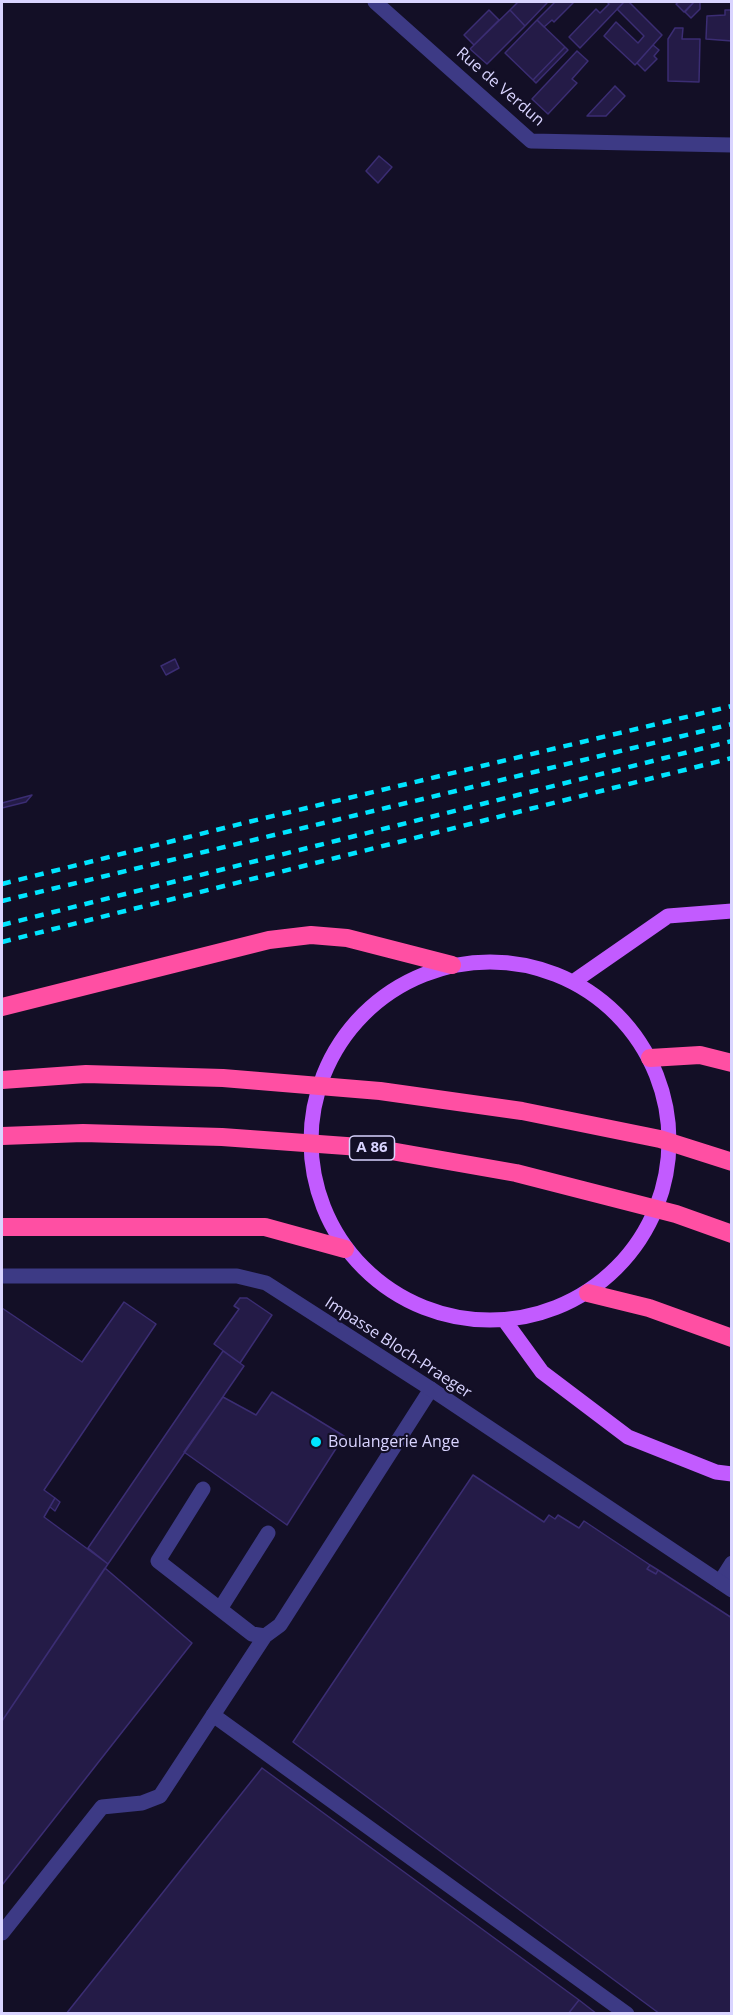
<!DOCTYPE html>
<style>
body{margin:0}
#map{position:relative;width:733px;height:2015px;overflow:hidden;background:#130f26;font-family:"Open Sans",sans-serif}
canvas{display:block}
.frame{position:absolute;inset:0;border:3px solid #d9d4ff;pointer-events:none}
</style>
<div id="map">
<canvas width="733" height="2015"></canvas>
<div class="frame"></div>
</div>
<script>
const context = document.querySelector('canvas').getContext('2d');
context.lineJoin = 'round';
function fillPath(path, color) { context.fillStyle = color; context.fill(path, 'evenodd'); }
const poly = rows => new Path2D(rows.map(r => 'M' + r).join(''));
function trace(path, color, width, dash) { context.strokeStyle = color; context.lineWidth = width; context.lineCap = dash ? 'butt' : 'round'; context.setLineDash(dash || []); context.stroke(path); }
function drawText(font, color, halo, rows, align = 'center') {
  context.font = font + ' "Open Sans",sans-serif'; context.lineWidth = 4.5; context.setLineDash([]); context.textBaseline = 'middle'; context.strokeStyle = halo; context.fillStyle = color; for (const [text, x, y, turn = 0] of rows) {
    context.save(); context.translate(x, y); context.rotate((+turn || 0) * Math.PI / 180); context.textAlign = isNaN(turn) ? turn : align; if (halo) context.strokeText(text, 0, 0); context.fillText(text, 0, 0); context.restore();
  }
}
const building = poly([
 [518,2,546,2,547,3,525,26,510,10,518,2],
 [555,2,574,2,554,22,552,20,544,27,537,20,555,2],
 [607,2,624,2,580,48,569,37,596,9,600,13,609,4,607,2],
 [624,2,629,2,662,35,635,65,604,36,616,22,638,43,644,36,617,9,624,2],
 [679,2,694,2,684,12,676,4,679,2],
 [694,2,700,2,700,9,691,18,685,12,694,2],
 [489,10,499,20,474,45,464,35,489,10],
 [510,10,525,26,487,64,470,49,510,10],
 [725,10,732,10,732,41,706,39,707,16,725,15,725,10],
 [537,20,565,47,533,80,505,53,537,20],
 [675,28,683,28,682,39,700,39,699,82,668,81,668,39,675,28],
 [653,45,659,50,654,56,657,59,645,71,637,63,653,45],
 [565,47,568,50,536,83,533,80,565,47],
 [577,51,588,61,572,79,577,83,548,114,532,99,577,51],
 [615,86,625,96,606,116,587,116,615,86],
 [379,156,392,167,378,183,366,171,379,156],
 [175,659,179,668,166,675,161,666,175,659],
 [32,795,26,802,2,808,2,803,32,795],
 [240,1298,247,1298,272,1315,240,1363,214,1344,239,1309,234,1306,240,1298],
 [124,1302,156,1324,44,1490,55,1498,44,1517,108,1564,2,1721,2,1308,82,1362,124,1302],
 [223,1351,244,1366,108,1564,88,1548,223,1351],
 [272,1392,344,1436,287,1525,184,1452,223,1397,256,1415,272,1392],
 [473,1475,544,1522,549,1515,555,1519,558,1515,579,1528,584,1521,650,1565,647,1569,656,1574,658,1570,732,1618,732,2014,660,2014,293,1742,473,1475],
 [55,1498,60,1502,55,1511,50,1507,55,1498],
 [650,1565,658,1570,656,1574,647,1569,650,1565],
 [105,1568,192,1643,2,1885,2,1721,105,1568],
 [262,1768,579,2000,568,2014,66,2014,262,1768],
 [579,2000,597,2014,568,2014,579,2000]
]);
const service = poly([
 [203,1489,158,1561,252,1634,265,1636,280,1625,431,1389],
 [720,1582,732,1563],
 [220,1609,268,1533],
 [213,1715,627,2014],
 [2,1933,102,1807,142,1803,160,1796,265,1636]
]);
const minor = poly([
 [375,2,531,141,732,145],
 [2,1276,237,1276,266,1283,431,1389,732,1590]
]);
const primary = poly([
 '311 1141a179 179 0 1 1 358 0a179 179 0 1 1-358 0Z',
 [573,982,668,916,732,911],
 [505,1321,542,1372,628,1437,716,1472,732,1474]
]);
const motorway = poly([
 [2,1007,269,940,311,935,347,938,452,965],
 [650,1058,700,1055,732,1063],
 [2,1227,265,1227,345,1249],
 [588,1293,649,1308,732,1338]
]);
const rail = poly([
 [2,884,244,823,732,706],
 [2,901,732,724],
 [2,925,732,741],
 [2,942,732,758]
]);
const motorwayBridge = poly([
 [2,1080,86,1074,223,1078,380,1091,522,1111,660,1139,732,1162],
 [2,1136,83,1133,222,1137,374,1148,516,1173,676,1214,732,1234]
]);
const markers = [
 [316,1442,6,"#00e5ff"]
];
const shields = [
 [372,1148,45]
];
const shieldNames = [
 ["A 86",372,1148]
];
const streetNames = [
 ["Rue de Verdun",500,87,41],
 ["Impasse Bloch-Praeger",398,1348,33]
];
const poiNames = [
 ["Boulangerie Ange",328,1442]
];
fillPath(building, '#241b47');
trace(building, '#3b2d73', 1.5);
trace(service, '#3d3a85', 15);
trace(minor, '#3d3a85', 15);
trace(primary, '#c25bff', 15);
trace(motorway, '#ff4fa3', 18);
trace(rail, '#00e5ff', 4.5, [9, 8]);
trace(motorwayBridge, '#ff4fa3', 18);
for (const [x, y, r, color] of markers) { const dot = new Path2D(); dot.arc(x, y, r, 0, 2 * Math.PI); context.fillStyle = color; context.fill(dot); trace(dot, '#130f26', 2); }
for (const [x, y, w] of shields) { const box = new Path2D(); box.roundRect(x - w / 2, y - 12, w, 24, 4.5); context.fillStyle = '#130f26'; context.fill(box); trace(box, '#d9d4ff', 1.5); }
drawText('bold 15px', '#d9d4ff', null, shieldNames);
drawText('16px', '#d9d4ff', '#130f26', streetNames);
drawText('16px', '#d9d4ff', '#130f26', poiNames, 'left');
</script>
